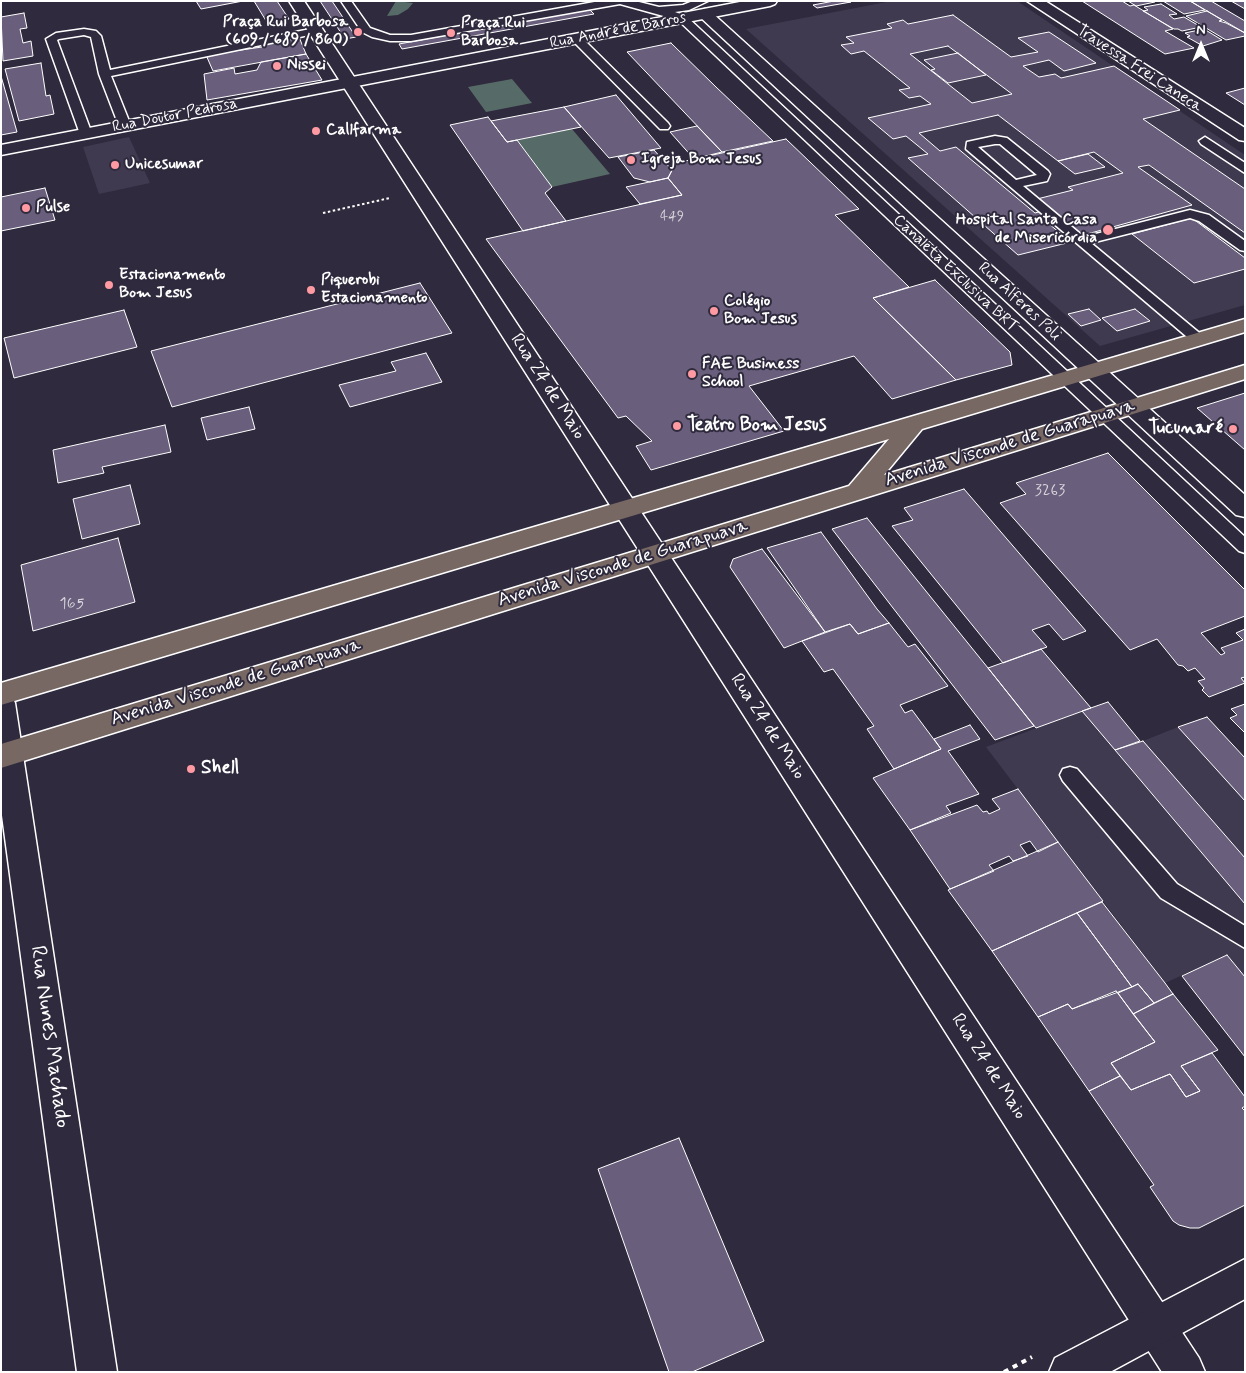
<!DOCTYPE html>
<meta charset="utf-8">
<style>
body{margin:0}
#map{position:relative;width:1246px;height:1373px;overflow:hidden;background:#2f2a3d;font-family:Mynerve,sans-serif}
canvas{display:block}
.frame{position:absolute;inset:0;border:2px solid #fff;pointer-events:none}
.north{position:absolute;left:1176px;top:20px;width:50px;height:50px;-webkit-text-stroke:4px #2f2a3d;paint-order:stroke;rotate:0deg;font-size:14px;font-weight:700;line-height:20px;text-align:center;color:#fff}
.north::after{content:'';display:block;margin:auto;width:18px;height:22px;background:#fff;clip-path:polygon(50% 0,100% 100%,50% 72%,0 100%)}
</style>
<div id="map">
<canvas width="1246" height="1373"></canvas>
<div class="frame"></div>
<div class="north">N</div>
</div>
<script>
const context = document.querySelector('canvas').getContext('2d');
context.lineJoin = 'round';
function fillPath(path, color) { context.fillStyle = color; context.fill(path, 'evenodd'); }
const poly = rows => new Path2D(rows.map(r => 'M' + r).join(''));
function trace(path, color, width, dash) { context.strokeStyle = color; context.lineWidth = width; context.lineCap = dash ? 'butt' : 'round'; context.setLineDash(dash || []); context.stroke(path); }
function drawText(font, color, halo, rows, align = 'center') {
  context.font = font + ' Mynerve,sans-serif'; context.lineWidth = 4; context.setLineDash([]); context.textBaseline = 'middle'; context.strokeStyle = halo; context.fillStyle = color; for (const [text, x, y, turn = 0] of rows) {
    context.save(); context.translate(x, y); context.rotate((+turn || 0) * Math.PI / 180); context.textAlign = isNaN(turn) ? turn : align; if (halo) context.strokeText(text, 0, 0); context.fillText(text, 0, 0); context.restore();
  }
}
const built = poly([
 [892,1,1017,1,1245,155,1245,305,1100,346,746,29],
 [129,137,150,183,99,194,83,147],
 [1082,711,1245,904,1245,977,1227,955,1165,983,986,747],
 [1178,727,1245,801,1245,858,1143,741]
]);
const green = poly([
 [396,1,413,3,408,9,398,15,387,16],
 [512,79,532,103,486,112,468,87],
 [572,129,610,174,552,187,517,140]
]);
const building = poly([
 [196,1,243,1,201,9,196,1],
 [254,1,277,1,289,19,268,24,254,1],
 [320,1,332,1,356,37,345,39,320,1],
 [834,1,851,2,817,8,813,5,834,1],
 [1082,1,1122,1,1130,6,1134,5,1173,29,1165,31,1194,48,1165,54,1082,1],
 [1128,1,1154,1,1155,2,1136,6,1128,1],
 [1163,1,1190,1,1205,10,1184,14,1163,1],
 [1190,1,1211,1,1245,21,1245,33,1190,1],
 [1231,1,1245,1,1245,9,1231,1],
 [1161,4,1177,14,1169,15,1174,19,1184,17,1201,27,1182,31,1178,29,1174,29,1143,11,1148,10,1144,7,1161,4],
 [589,9,594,14,402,49,399,44,589,9],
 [1207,11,1222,20,1219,21,1226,23,1245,33,1245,36,1226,40,1186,16,1207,11],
 [24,13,27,28,20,29,23,43,31,41,33,56,3,61,1,17,24,13],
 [953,15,1011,57,1038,52,1018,38,1049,32,1096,63,1064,71,1049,60,1023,66,1039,77,1055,74,1061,78,1114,66,1180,110,1143,119,1245,189,1245,233,1149,165,1138,167,1192,205,1080,236,1062,221,1049,224,1071,242,1018,255,908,158,928,154,906,136,893,139,868,118,931,104,920,96,909,98,899,90,910,88,864,51,851,54,841,45,854,43,846,37,892,28,887,24,903,20,908,24,953,15],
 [948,46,1012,94,972,103,910,54,948,46],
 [998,115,1058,161,1094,152,1123,173,1068,187,1073,190,1037,199,1049,209,1035,213,956,147,940,151,919,133,998,115],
 [1204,29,1222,40,1203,46,1187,37,1190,36,1185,33,1204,29],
 [299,37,306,54,213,71,206,55,262,47,260,45,267,44,266,42,299,37],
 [671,43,716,87,773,141,722,152,627,52,671,43],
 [958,53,986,75,948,83,931,70,935,69,924,60,958,53],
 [306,54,322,80,207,100,204,74,234,68,235,74,257,70,261,62,306,54],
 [41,63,46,96,50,95,54,114,19,121,5,69,41,63],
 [1,76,17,132,1,135,1,76],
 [1245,88,1245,105,1226,93,1245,88],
 [616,95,661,148,609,158,564,107,616,95],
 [564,107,581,127,507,142,491,121,564,107],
 [488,117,507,142,517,140,552,187,545,193,566,221,523,231,450,125,488,117],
 [697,126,722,152,694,159,670,132,697,126],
 [786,139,859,209,835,215,909,287,873,298,956,380,892,399,854,356,749,386,784,431,651,470,636,446,652,441,626,416,618,418,486,239,682,195,668,178,676,163,786,139],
 [654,150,672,170,668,178,650,182,634,178,618,157,654,150],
 [1088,154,1105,167,1075,174,1058,161,1088,154],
 [668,178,682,195,640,204,626,187,668,178],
 [45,188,55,220,1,231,1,197,45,188],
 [1192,218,1245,258,1245,269,1194,283,1132,234,1192,218],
 [935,280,1010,352,1012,365,956,380,873,298,935,280],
 [420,283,452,333,172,407,151,351,420,283],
 [1089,309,1101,320,1081,326,1068,314,1089,309],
 [1135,309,1150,321,1117,331,1102,318,1135,309],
 [124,310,137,347,14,378,4,338,124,310],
 [426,353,442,382,350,407,339,385,396,371,391,362,426,353],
 [1245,393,1245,450,1197,408,1245,393],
 [249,407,255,429,207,440,201,418,249,407],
 [165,425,171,452,102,467,104,473,58,483,53,450,165,425],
 [1108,453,1245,590,1245,616,1201,633,1221,655,1225,653,1221,648,1243,640,1236,633,1245,629,1245,677,1241,678,1245,683,1209,697,1202,690,1204,688,1198,681,1205,679,1195,668,1188,671,1183,666,1178,665,1157,639,1130,650,1000,503,1026,494,1016,483,1108,453],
 [130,485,140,524,82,539,73,499,130,485],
 [964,489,1086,631,1063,640,1049,624,1032,630,1047,647,1003,663,892,526,913,520,904,508,964,489],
 [867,518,988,668,1034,726,995,740,832,529,867,518],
 [821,532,877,609,889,623,858,634,850,624,825,632,767,548,821,532],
 [118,538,135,602,33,631,21,565,118,538],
 [762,549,825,632,784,648,730,567,733,559,762,549],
 [889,623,908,647,915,644,948,686,900,705,905,713,912,710,941,749,894,769,867,729,874,726,833,669,824,672,802,641,850,624,858,634,889,623],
 [1041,649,1091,708,1036,728,988,668,1041,649],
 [1108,702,1140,741,1115,750,1082,711,1108,702],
 [1245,704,1245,733,1230,718,1237,715,1231,709,1245,704],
 [1207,717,1245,758,1245,801,1178,727,1207,717],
 [970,725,980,739,948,751,979,794,946,806,951,813,910,830,873,778,941,749,934,739,970,725],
 [1143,741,1245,858,1245,904,1115,750,1143,741],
 [1018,789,1058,842,1038,852,1030,841,1020,845,1028,856,1013,861,1009,856,989,865,994,871,950,889,910,830,977,805,983,812,987,811,989,814,1000,809,992,799,1018,789],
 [1058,842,1103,901,992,951,948,890,1058,842],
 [1102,902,1165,983,1173,994,1154,1003,1138,984,1132,987,1077,913,1102,902],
 [1077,913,1132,987,1072,1009,1068,1004,1038,1017,992,951,1077,913],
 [1227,955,1245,977,1245,1057,1182,976,1227,955],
 [1138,984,1154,1003,1133,1014,1118,993,1138,984],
 [1116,991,1155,1042,1111,1063,1120,1076,1089,1091,1038,1017,1068,1004,1072,1009,1116,991],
 [1173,994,1218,1050,1181,1066,1200,1091,1186,1097,1170,1074,1131,1090,1111,1063,1155,1042,1133,1014,1173,994],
 [1212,1053,1245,1097,1245,1106,1242,1108,1245,1111,1245,1205,1199,1228,1190,1228,1179,1225,1173,1221,1150,1187,1154,1185,1089,1091,1120,1076,1131,1090,1170,1074,1186,1097,1200,1091,1181,1066,1212,1053],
 [679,1138,764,1341,692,1372,669,1372,598,1169,679,1138]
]);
const pathFar1 = poly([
 [323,213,390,198]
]);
const path = poly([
 [1004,1372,1032,1357]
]);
const service = poly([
 [341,1,351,1,370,28,390,35,411,35,600,1,635,1,659,7,683,5,693,1,708,1,689,10,675,12,686,16,1245,537,1245,553,1239,551,678,20,620,4,411,41,390,41,372,37,362,32,341,1],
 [315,28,320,31,319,33,111,76,131,126,125,130,119,126,99,74,91,37,84,35,59,39,57,40,92,134,86,138,80,134,46,39,56,33,84,29,96,31,101,36,110,70,315,28],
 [577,36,581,37,668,123,670,126,668,129,660,129,573,41,572,39,577,36],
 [995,136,1007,138,1048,171,1050,174,1047,181,1023,186,1084,237,1190,210,1209,215,1245,241,1245,251,1240,250,1199,221,1190,218,1091,243,1203,336,1205,339,1203,342,1193,342,966,149,967,142,995,136],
 [995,144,1000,144,1037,175,1016,180,978,147,995,144],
 [1205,137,1245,163,1245,173,1201,144,1199,141,1205,137],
 [1070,767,1077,769,1177,884,1245,926,1245,948,1161,898,1063,781,1060,775,1063,769,1070,767]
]);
const minor = poly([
 [1027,1,1045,1,1245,128,1245,141,1239,140,1027,1],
 [1,692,11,695,15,703,117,1372,77,1372,1,808,1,692]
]);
const tertiary = poly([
 [289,1,304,1,1199,1358,1205,1372,1162,1372,289,1],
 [705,9,710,11,1245,495,1245,517,1236,515,700,17,697,14,700,11,705,9]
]);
const secondary = poly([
 [745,1,777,1,775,4,770,6,1,155,1,145,745,1],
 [1245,1259,1245,1299,1110,1372,1049,1372,1055,1358,1245,1259]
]);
const primary = poly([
 [1245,319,1245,332,922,429,884,475,1245,365,1245,379,1,768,1,744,849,486,889,439,1,705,1,683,1245,319]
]);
const markers = [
 [358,32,5,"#ff9aa2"],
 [451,33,5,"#ff9aa2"],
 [277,66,5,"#ff9aa2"],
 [316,131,5,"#ff9aa2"],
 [631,160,5,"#ff9aa2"],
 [115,165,5,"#ff9aa2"],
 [26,208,5,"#ff9aa2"],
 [1108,230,6,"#ff9aa2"],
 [109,285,5,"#ff9aa2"],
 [311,290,5,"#ff9aa2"],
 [714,311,5,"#ff9aa2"],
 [692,374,5,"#ff9aa2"],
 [677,426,5,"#ff9aa2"],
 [1233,429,5,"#ff9aa2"],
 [191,769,5,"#ff9aa2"]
];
const farNumbernames = [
 ["449",672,217]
];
const farPoinames = [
 ["Praça Rui Barbosa",348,23,"right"],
 ["(609 / 689 / 860)",348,41,"right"],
 ["Praça Rui",461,24],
 ["Barbosa",461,42],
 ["Nissei",287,66],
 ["Callfarma",326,131],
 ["Igreja Bom Jesus",641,160],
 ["Unicesumar",125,165],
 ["Pulse",36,208],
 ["Hospital Santa Casa",1097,221,"right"],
 ["de Misericórdia",1097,239,"right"],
 ["Estacionamento",119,276],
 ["Bom Jesus",119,294],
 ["Piquerobi",321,281],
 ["Estacionamento",321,299],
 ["Colégio",724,302],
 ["Bom Jesus",724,320],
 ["FAE Business",702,365],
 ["School",702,383]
];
const farStreetnames = [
 ["Rua André de Barros",618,31,-11],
 ["Travessa Frei Caneca",1139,69,33],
 ["Rua Doutor Pedrosa",175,116,-11],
 ["Canaleta Exclusiva BRT",955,274,43],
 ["Rua Alferes Poli",1019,302,43]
];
const numberNames = [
 ["3263",1050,492],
 ["165",72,605]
];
const streetNames = [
 ["Rua 24 de Maio",547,387,57],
 ["Avenida Visconde de Guarapuava",1010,444,-17],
 ["Avenida Visconde de Guarapuava",623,564,-17],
 ["Avenida Visconde de Guarapuava",236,683,-17],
 ["Rua 24 de Maio",767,727,57],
 ["Rua 24 de Maio",988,1067,57]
];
const poiNames = [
 ["Teatro Bom Jesus",687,426],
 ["Tucunaré",1223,429,"right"],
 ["Shell",201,769]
];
const nearStreetnames = [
 ["Rua Nunes Machado",49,1037,82]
];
fillPath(built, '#403a50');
fillPath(green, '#566b67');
fillPath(building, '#695f7c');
trace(building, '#fff', 1);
trace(service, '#fff', 3);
trace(minor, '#fff', 3);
trace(tertiary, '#fff', 3);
trace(secondary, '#fff', 3);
trace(primary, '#fff', 3);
trace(pathFar1, '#fff', 2, [2.5, 2.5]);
trace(path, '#fff', 4, [5, 5]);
fillPath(service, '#2f2a3d');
fillPath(minor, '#2f2a3d');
fillPath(tertiary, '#2f2a3d');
fillPath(secondary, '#2f2a3d');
fillPath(primary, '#776864');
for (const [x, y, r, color] of markers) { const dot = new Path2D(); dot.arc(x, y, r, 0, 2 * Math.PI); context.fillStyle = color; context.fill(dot); trace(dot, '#2f2a3d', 2); }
drawText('14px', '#dad7de', null, farNumbernames);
drawText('bold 16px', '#fff', '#2f2a3d', farPoinames, 'left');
drawText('16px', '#fff', '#2f2a3d', farStreetnames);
drawText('16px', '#dad7de', null, numberNames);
drawText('19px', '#fff', '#2f2a3d', streetNames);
drawText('bold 19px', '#fff', '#2f2a3d', poiNames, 'left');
drawText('22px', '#fff', '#2f2a3d', nearStreetnames);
</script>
